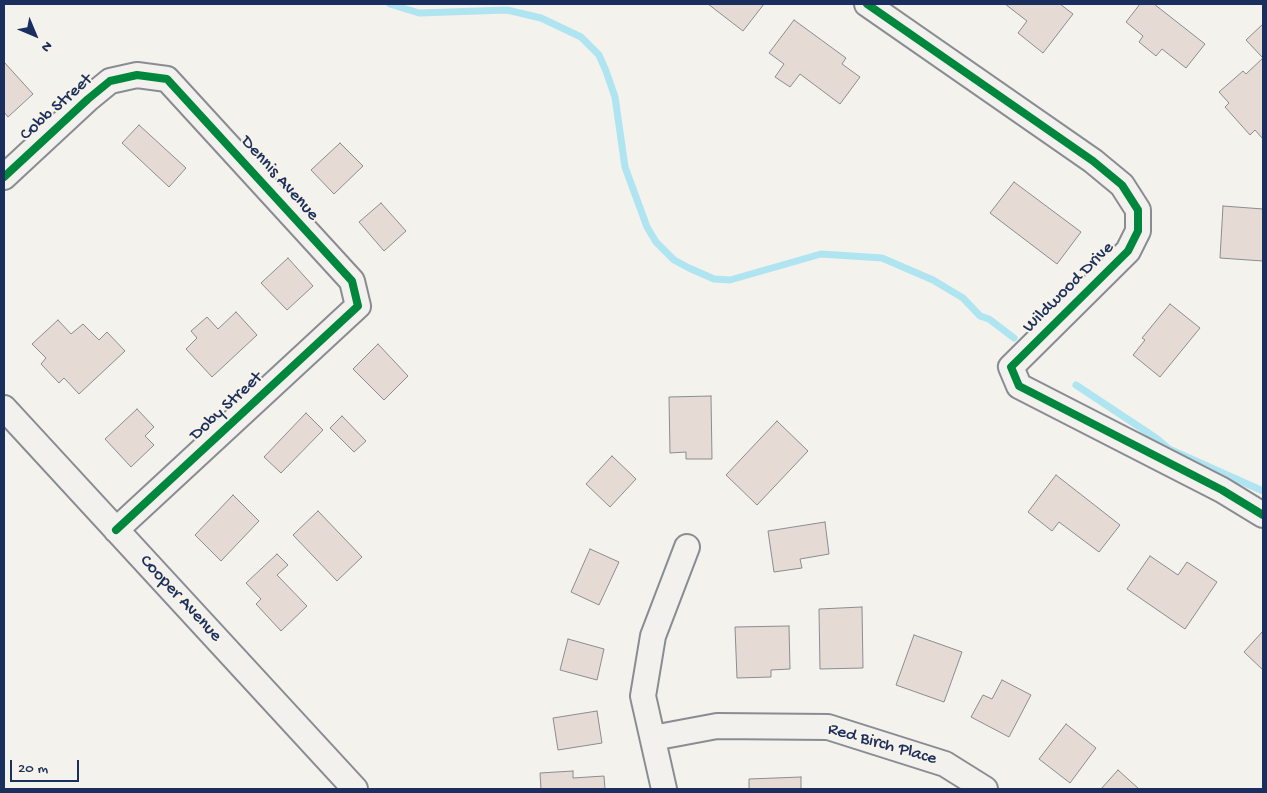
<!DOCTYPE html>
<style>
body{margin:0}
#map{position:relative;width:1267px;height:793px;overflow:hidden;background:#f4f2ec;font-family:"Gochi Hand",sans-serif}
canvas{display:block}
.frame{position:absolute;inset:0;border:5px solid #1b2f5e;pointer-events:none}
.north{position:absolute;left:10px;top:10px;width:50px;height:50px;-webkit-text-stroke:4px #f7f3e8;paint-order:stroke;rotate:135deg;font-size:14px;font-weight:700;line-height:20px;text-align:center;color:#1b2f5e}
.north::after{content:'';display:block;margin:auto;width:18px;height:22px;background:#1b2f5e;clip-path:polygon(50% 0,100% 100%,50% 72%,0 100%)}
.scale{position:absolute;left:10px;top:760px;width:69px;height:22px;box-sizing:border-box;border:2px solid #1b2f5e;border-top:0;padding-left:6px;font-size:15px;line-height:18px;white-space:nowrap;color:#1b2f5e;-webkit-text-stroke:4px #f7f3e8;paint-order:stroke}
</style>
<div id="map">
<canvas width="1267" height="793"></canvas>
<div class="frame"></div>
<div class="north">N</div>
<div class="scale">20 m</div>
</div>
<script>
const context = document.querySelector('canvas').getContext('2d');
context.lineJoin = 'round';
const poly = rows => new Path2D(rows.map(r => 'M' + r).join(''));
function trace(path, color, width, dash) { context.strokeStyle = color; context.lineWidth = width; context.lineCap = dash ? 'butt' : 'round'; context.setLineDash(dash || []); context.stroke(path); }
function fillPath(path, color) { context.fillStyle = color; context.fill(path, 'evenodd'); }
function drawText(font, color, halo, rows, align = 'center') {
  context.font = font + ' "Gochi Hand",sans-serif'; context.lineWidth = 4; context.setLineDash([]); context.textBaseline = 'middle'; context.strokeStyle = halo; context.fillStyle = color; for (const [text, x, y, turn = 0] of rows) {
    context.save(); context.translate(x, y); context.rotate((+turn || 0) * Math.PI / 180); context.textAlign = isNaN(turn) ? turn : align; if (halo) context.strokeText(text, 0, 0); context.fillText(text, 0, 0); context.restore();
  }
}
const stream = poly([
 [390,4,419,13,507,10,541,18,581,37,599,55,606,71,615,97,625,167,647,227,656,242,674,260,689,268,714,279,730,280,821,254,882,258,933,280,963,298,980,316,989,319,1014,338],
 [1076,385,1156,438,1169,449,1263,491]
]);
const building = poly([
 [708,4,764,4,743,31,708,4],
 [1005,4,1060,4,1073,14,1043,53,1018,33,1027,21,1005,4],
 [1140,4,1154,4,1205,44,1186,68,1162,49,1156,56,1139,42,1143,36,1126,22,1140,4],
 [794,20,846,58,842,64,860,77,840,104,800,74,790,87,775,77,784,64,769,53,794,20],
 [1263,24,1263,57,1262,57,1246,40,1263,24],
 [1263,58,1263,139,1255,130,1250,135,1225,107,1229,103,1219,92,1243,71,1246,74,1263,58],
 [4,62,33,94,8,117,4,112,4,62],
 [139,125,186,168,169,187,122,143,139,125],
 [340,143,363,166,334,194,311,170,340,143],
 [1014,182,1081,232,1057,264,990,213,1014,182],
 [381,203,406,231,384,251,359,222,381,203],
 [1223,206,1263,209,1263,261,1220,258,1223,206],
 [288,258,313,286,287,310,261,283,288,258],
 [1170,304,1200,328,1160,377,1133,355,1145,340,1142,338,1170,304],
 [236,312,257,335,212,377,186,349,197,338,191,331,207,317,218,329,236,312],
 [58,320,71,334,83,324,99,340,107,332,125,351,79,394,64,378,59,383,41,364,46,358,32,344,58,320],
 [378,344,408,376,384,400,353,369,378,344],
 [711,396,712,459,686,459,686,452,670,453,669,397,711,396],
 [137,409,154,427,145,436,154,445,131,467,105,439,137,409],
 [306,413,323,430,281,473,264,457,306,413],
 [342,416,366,441,354,452,330,428,342,416],
 [777,421,808,451,757,505,726,475,777,421],
 [612,456,636,479,610,507,586,484,612,456],
 [1056,475,1120,525,1099,552,1059,522,1052,531,1028,512,1056,475],
 [233,495,259,521,221,561,195,535,233,495],
 [318,511,362,557,337,581,293,535,318,511],
 [825,522,829,554,800,559,802,568,774,572,768,531,825,522],
 [590,549,619,562,599,605,571,592,590,549],
 [277,554,288,565,277,575,307,606,281,631,256,604,261,599,246,583,277,554],
 [1150,556,1178,575,1187,562,1217,582,1185,629,1127,589,1150,556],
 [862,607,863,668,820,669,819,609,862,607],
 [789,626,790,669,771,670,771,677,737,678,735,627,789,626],
 [1263,631,1263,670,1244,652,1263,631],
 [914,635,962,652,944,702,896,685,914,635],
 [568,639,604,649,597,680,560,670,568,639],
 [1002,680,1031,695,1009,737,971,717,983,695,992,699,1002,680],
 [597,711,602,743,558,750,553,718,597,711],
 [1066,724,1096,748,1070,783,1039,759,1066,724],
 [1118,770,1139,789,1101,789,1118,770],
 [573,771,573,778,604,776,605,789,541,789,540,773,573,771],
 [801,777,801,789,749,789,749,779,801,777]
]);
const street = poly([
 [867,4,1093,161,1122,185,1138,210,1138,231,1128,251,1011,367,1019,386,1222,490,1263,515],
 [4,177,88,99,110,81,137,75,167,79,352,281,358,306,116,530],
 [4,408,355,789],
 [653,738,717,726,828,727,945,764,985,789],
 [664,789,643,696,653,636,687,547]
]);
const cycleway = poly([
 [867,4,1093,161,1122,185,1138,210,1138,231,1128,251,1011,367,1019,386,1222,490,1263,515],
 [4,177,88,99,110,81,137,75,167,79,352,281,358,306,116,530]
]);
const streetNames = [
 ["Cobb Street",57,108,-42],
 ["Dennis Avenue",279,179,48],
 ["Wildwood Drive",1069,288,-45],
 ["Doby Street",227,407,-43],
 ["Cooper Avenue",180,599,47],
 ["Red Birch Place",882,745,16]
];
trace(stream, '#afe4f1', 7);
fillPath(building, '#e6dad5');
trace(building, '#898c92', 1);
trace(street, '#898c92', 28);
trace(street, '#f2f1ed', 24);
trace(cycleway, '#00873e', 8);
drawText('18px', '#1b2f5e', '#f7f3e8', streetNames);
</script>
